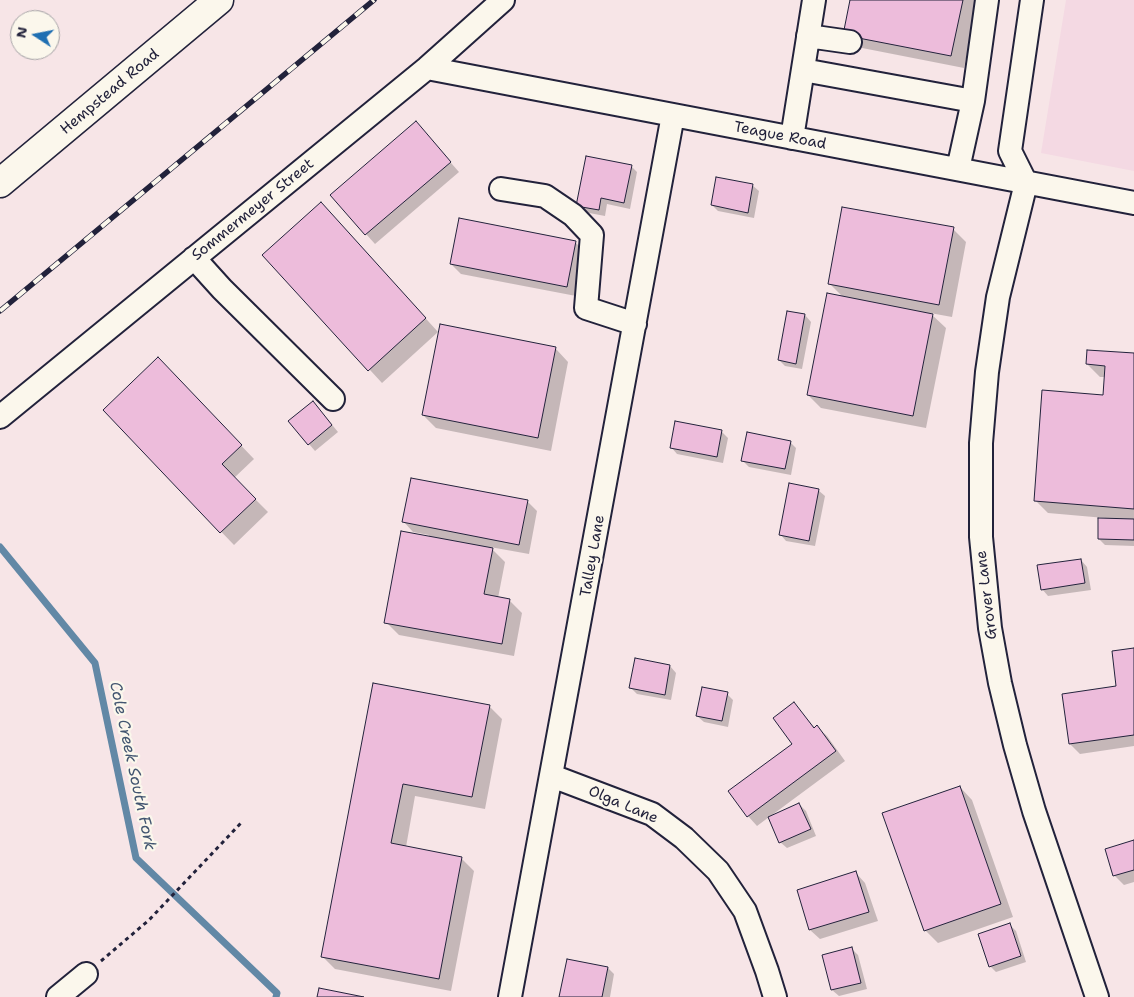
<!DOCTYPE html>
<style>
body{margin:0}
#map{position:relative;width:1134px;height:997px;overflow:hidden;background:#f7e5e7;font-family:"Shantell Sans",sans-serif}
canvas{display:block}
.north{position:absolute;left:10px;top:10px;width:50px;height:50px;box-sizing:border-box;background:#fbf7ec;border:1px solid #a4a2a5;border-radius:50%;rotate:281deg;font-size:14px;font-weight:700;line-height:20px;text-align:center;color:#22223b}
.north::after{content:'';display:block;margin:auto;width:18px;height:22px;background:#1f6fb2;clip-path:polygon(50% 0,100% 100%,50% 72%,0 100%)}
</style>
<div id="map">
<canvas width="1134" height="997"></canvas>
<div class="north">N</div>
</div>
<script>
const context = document.querySelector('canvas').getContext('2d');
context.lineJoin = 'round';
function fillPath(path, color) { context.fillStyle = color; context.fill(path, 'evenodd'); }
const poly = rows => new Path2D(rows.map(r => 'M' + r).join(''));
function trace(path, color, width, dash) { context.strokeStyle = color; context.lineWidth = width; context.lineCap = dash ? 'butt' : 'round'; context.setLineDash(dash || []); context.stroke(path); }
function drawText(font, color, halo, rows, align = 'center') {
  context.font = font + ' "Shantell Sans",sans-serif'; context.lineWidth = 4.5; context.setLineDash([]); context.textBaseline = 'middle'; context.strokeStyle = halo; context.fillStyle = color; for (const [text, x, y, turn = 0] of rows) {
    context.save(); context.translate(x, y); context.rotate((+turn || 0) * Math.PI / 180); context.textAlign = isNaN(turn) ? turn : align; if (halo) context.strokeText(text, 0, 0); context.fillText(text, 0, 0); context.restore();
  }
}
const built = poly([
 [1066,0,1134,0,1134,171,1041,153]
]);
const shadow = poly([
 [851,0,978,0,964,68,857,47],
 [416,123,459,172,375,244,366,234],
 [631,166,637,172,630,209,607,204,605,216,584,212,578,206],
 [752,185,759,191,754,218,718,211,712,205],
 [333,216,438,332,382,383,264,255],
 [953,229,966,242,952,317,930,313,946,328,926,428,821,408,808,395,844,298,829,283],
 [575,242,585,252,576,296,461,274,451,264],
 [805,315,811,322,802,369,785,366,779,360],
 [556,349,568,362,551,451,436,428,423,415],
 [1134,354,1134,546,1105,545,1099,539,1105,518,1048,513,1035,500,1104,396,1106,377,1100,377,1087,364],
 [170,371,254,459,234,478,268,512,234,545,104,410],
 [319,409,338,432,315,451,309,444],
 [721,431,728,438,723,463,677,454,671,447],
 [790,442,796,448,791,475,749,467,742,460],
 [818,490,825,496,815,546,786,541,780,534],
 [527,501,537,511,529,554,490,547,505,562,498,598,509,600,522,613,514,656,399,635,386,622,429,535,413,532,404,522],
 [1081,560,1087,567,1091,590,1048,596,1042,589],
 [1134,650,1134,746,1080,754,1070,744,1118,687],
 [670,666,676,673,671,700,637,694,630,687],
 [374,685,489,706,502,719,485,809,415,796,406,847,461,858,474,871,451,991,335,969,322,956],
 [727,694,733,700,728,727,704,722,697,716],
 [794,704,815,728,817,727,827,736,845,761,772,815,799,804,806,811,816,836,787,848,780,842,769,817,757,826,748,816,794,744],
 [960,787,972,800,1013,917,938,943,925,930],
 [1134,841,1134,882,1124,885,1114,875],
 [856,873,865,883,878,921,820,939,810,930,799,891],
 [1010,925,1016,931,1026,962,996,972,990,966],
 [851,948,858,955,867,989,839,996,832,990,823,956],
 [608,968,614,974,610,997,561,997]
]);
const stream = poly([
 [0,547,95,663,136,858,277,993,276,997]
]);
const building = poly([
 [850,0,963,0,951,56,843,35,850,0],
 [416,121,451,162,365,235,330,195,416,121],
 [586,156,632,165,624,203,601,198,599,210,576,206,586,156],
 [716,177,753,184,748,213,711,205,716,177],
 [321,202,426,318,368,371,262,255,321,202],
 [842,207,954,227,939,305,828,284,842,207],
 [459,218,576,241,567,287,450,264,459,218],
 [827,293,933,314,913,416,807,395,827,293],
 [787,311,805,314,796,364,778,360,787,311],
 [440,324,556,347,538,438,422,415,440,324],
 [1087,350,1134,353,1134,509,1034,501,1042,390,1103,395,1105,366,1086,364,1087,350],
 [158,357,242,445,222,464,256,499,220,533,103,410,158,357],
 [313,401,332,425,308,445,288,421,313,401],
 [675,421,722,430,717,457,670,448,675,421],
 [747,432,791,441,785,469,741,461,747,432],
 [411,478,528,500,519,545,402,522,411,478],
 [789,483,819,489,809,541,779,535,789,483],
 [1098,518,1134,519,1134,540,1098,539,1098,518],
 [401,531,493,548,484,594,510,599,502,644,384,623,401,531],
 [1081,559,1085,583,1041,590,1037,565,1081,559],
 [1134,648,1134,735,1069,744,1062,694,1116,686,1112,651,1134,648],
 [635,658,670,665,665,695,629,688,635,658],
 [373,683,490,705,472,797,403,784,391,843,462,857,439,979,321,957,373,683],
 [702,687,728,692,722,721,696,716,702,687],
 [794,702,814,728,817,725,836,751,747,817,728,791,792,744,773,718,794,702],
 [960,786,1001,904,924,931,882,813,960,786],
 [799,803,811,829,779,843,768,817,799,803],
 [1134,840,1134,870,1113,876,1105,849,1134,840],
 [856,871,869,912,809,930,797,890,856,871],
 [1010,923,1021,956,989,967,978,934,1010,923],
 [852,947,861,983,831,990,822,955,852,947],
 [567,959,608,967,602,997,559,997,567,959],
 [319,988,364,997,317,997,319,988]
]);
const path = poly([
 [101,961,149,920,241,823]
]);
const minor = poly([
 [1032,0,1010,151,1026,183,998,297,987,372,981,443,981,537,990,628,1000,683,1015,745,1034,811,1097,997],
 [808,36,850,42],
 [427,68,1134,203],
 [803,70,973,101],
 [792,138,814,0],
 [958,169,973,101,987,0],
 [501,189,545,196,573,215,592,235,586,308,635,324],
 [194,258,222,289,333,399],
 [0,417,427,68,503,0],
 [552,776,652,814,684,838,718,871,745,911,767,971,775,997],
 [58,997,86,974],
 [510,997,673,115]
]);
const major = poly([
 [0,183,219,0]
]);
const rail = poly([
 [0,311,374,0]
]);
const streetNames = [
 ["Hempstead Road",110,92,-40],
 ["Teague Road",780,136,11],
 ["Sommermeyer Street",253,210,-39],
 ["Talley Lane",593,556,-80],
 ["Grover Lane",987,595,-97],
 ["Olga Lane",623,805,23]
];
const waterNames = [
 ["Cole Creek South Fork",132,766,78]
];
fillPath(built, '#f4d9e3');
fillPath(shadow, '#0003');
trace(stream, '#6288a6', 7);
fillPath(building, '#edbcdb');
trace(building, '#22223b', 1);
trace(minor, '#22223b', 26);
trace(major, '#22223b', 31);
trace(path, '#22223b', 3, [4, 4]);
trace(minor, '#fbf7ec', 22);
trace(major, '#fbf7ec', 28);
trace(rail, '#22223b', 5.5);
trace(rail, '#fbf7ec', 4, [11]);
drawText('15px', '#22223b', '#fbf7ec', streetNames);
drawText('italic 16px', '#425570', '#fbf7ec', waterNames);
</script>
